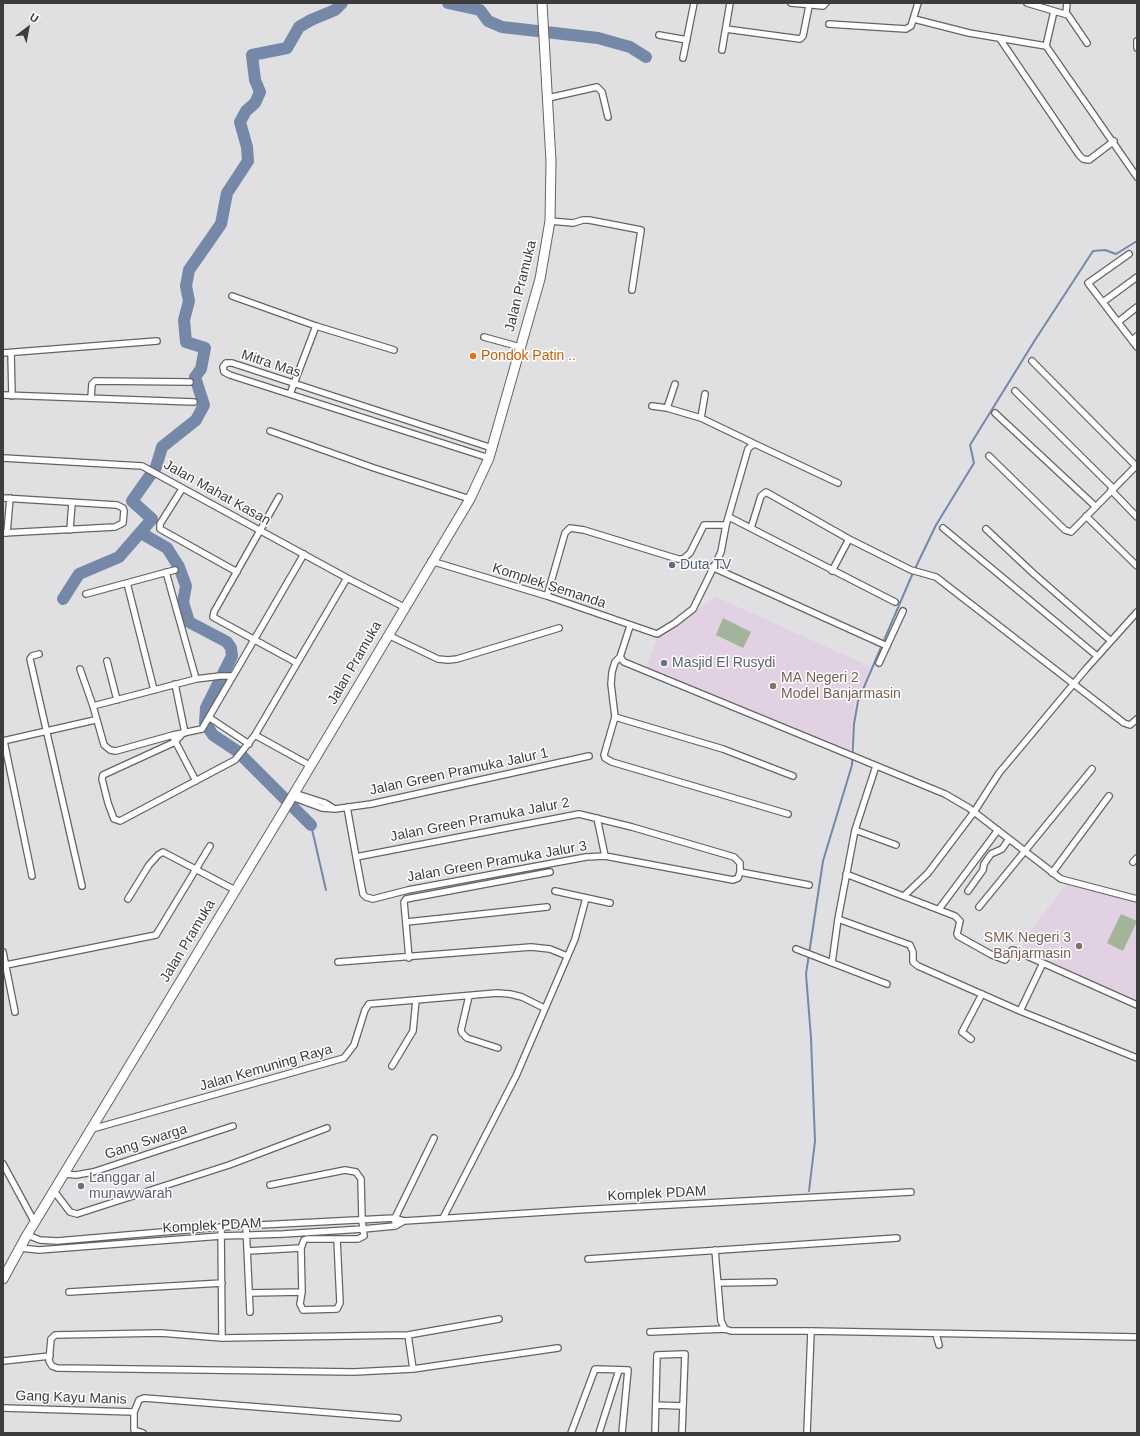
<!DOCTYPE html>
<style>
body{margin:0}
#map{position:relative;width:1140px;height:1436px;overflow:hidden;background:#e0e0e2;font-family:Arial,sans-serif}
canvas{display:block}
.frame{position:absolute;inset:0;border:4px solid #3c3c3d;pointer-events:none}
.north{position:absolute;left:8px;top:8px;width:40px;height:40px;-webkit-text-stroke:3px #fff;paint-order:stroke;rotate:32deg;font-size:11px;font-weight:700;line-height:16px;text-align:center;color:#3c3c3d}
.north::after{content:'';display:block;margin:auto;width:14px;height:18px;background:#3c3c3d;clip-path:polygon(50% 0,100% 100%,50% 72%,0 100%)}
</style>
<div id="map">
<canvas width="1140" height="1436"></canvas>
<div class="frame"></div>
<div class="north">U</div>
</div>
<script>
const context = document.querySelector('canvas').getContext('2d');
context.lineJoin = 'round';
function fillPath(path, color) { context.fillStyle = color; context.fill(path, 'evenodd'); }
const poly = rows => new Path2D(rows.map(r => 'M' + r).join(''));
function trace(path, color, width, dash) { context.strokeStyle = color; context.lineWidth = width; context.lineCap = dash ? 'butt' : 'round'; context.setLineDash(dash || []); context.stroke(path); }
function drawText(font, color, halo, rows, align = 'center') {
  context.font = font + ' Arial,sans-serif'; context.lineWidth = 3; context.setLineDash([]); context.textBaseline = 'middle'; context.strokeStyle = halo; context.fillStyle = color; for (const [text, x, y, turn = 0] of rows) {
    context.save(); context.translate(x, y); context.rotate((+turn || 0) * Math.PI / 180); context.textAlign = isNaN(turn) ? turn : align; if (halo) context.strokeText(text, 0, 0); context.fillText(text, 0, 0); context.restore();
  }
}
const education = poly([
 [716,597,871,667,855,702,849,755,645,669,659,635],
 [1068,883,1137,900,1137,1002,1023,950,1021,942]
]);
const green = poly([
 [723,618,751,632,743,648,716,635],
 [1121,914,1137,921,1123,951,1107,943]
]);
const stream = poly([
 [311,825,326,890],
 [809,1191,815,1141,811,1038,806,974,823,861,852,765,854,724,858,701,912,575,936,525,974,463,970,445,1035,340,1093,251,1105,250,1116,254,1137,241]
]);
const river = poly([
 [448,3,480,10,488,21,502,27,598,38,630,47,646,57],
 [141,533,167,548,179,567,186,586,183,602,189,622,227,642,231,648,232,656,206,708,205,723,213,735,237,751,311,825],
 [63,599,79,574,119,557,152,519,132,501,156,467,162,447,196,420,204,405,195,377,201,369,205,348,186,342,184,320,189,301,186,286,189,270,221,224,227,193,248,161,247,147,240,122,246,111,255,103,260,92,255,80,252,55,287,48,299,27,311,20,335,10,342,3]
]);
const street = poly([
 [791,3,823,6,826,3],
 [1027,3,1054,11,1046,46],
 [1054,11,1068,15,1087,43],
 [1066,13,1067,3],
 [914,19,969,33,1046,46,1137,177],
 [829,24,906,29,911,26,918,3],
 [726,29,800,39,803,36,809,6],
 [659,35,687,40],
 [1000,39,1079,155,1083,159,1089,160,1114,141],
 [1137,41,1137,48],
 [722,50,730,3],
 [683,58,694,3],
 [548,98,597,87,602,92,608,117],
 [550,221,573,223,583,220,589,220,641,230,632,290],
 [1129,254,1088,283,1137,347],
 [232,296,316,326,394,350],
 [1103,302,1137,277],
 [1118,322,1137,307],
 [484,337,520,347],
 [1132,340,1137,336],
 [3,353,157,341],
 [11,353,12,396],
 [1032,361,1137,467],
 [1015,391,1113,488],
 [290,394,316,326],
 [3,395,194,402],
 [91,398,92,384,95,381,190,382],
 [652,406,667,408,701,418,753,443],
 [667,408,675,384],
 [995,413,1095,506],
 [701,418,705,394],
 [270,431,374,468,470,499],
 [989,456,1065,530,1071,532,1136,466],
 [3,458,142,466,347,578,404,607],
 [489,458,230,375,224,372,223,367,226,363,232,363,492,448],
 [182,489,160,524,160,529,237,572],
 [1111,490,1137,517],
 [279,497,214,612,213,617,297,663],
 [3,498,117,505,123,508,124,511,123,523,115,527,3,533],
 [1086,516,1137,566],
 [729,517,895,602],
 [751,528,761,496,766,492,849,539,911,570,936,577,1124,723,1130,725,1137,719],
 [943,528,1097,656],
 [986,529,1034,574,1111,641],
 [70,530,72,502],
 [7,533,10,498],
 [431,561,547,596,657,634,675,623,693,609,721,552,726,525,748,449,751,446,755,444,838,483],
 [712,567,887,646],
 [832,571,849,539],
 [166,572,196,679],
 [127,583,154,690],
 [86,594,175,570],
 [547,596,565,533,570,528,584,530,678,559,683,559,690,553,704,525,726,525],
 [630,626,620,657,624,662,945,794,969,808,1061,879,1137,899],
 [388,635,438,659,448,660,457,659,559,628],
 [39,654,32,656,30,659,82,886],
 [620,657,615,662,612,672,611,684,615,717,604,755,605,758,612,762,788,814],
 [107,661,117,700],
 [879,663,903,611],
 [80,669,93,706],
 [220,676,233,676,202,729,173,735,116,751,110,750,104,745,93,706,196,679,220,676],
 [233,676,304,554],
 [175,684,185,733],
 [615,717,723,749,793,776],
 [210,718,249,744],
 [183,733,175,742,103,775,102,779,108,803,114,819,120,821,235,760,255,735,347,578],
 [255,735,311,766],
 [174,739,196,781],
 [3,741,95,720],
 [4,741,32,876],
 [294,793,325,803,333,808],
 [292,797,322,808,335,809,371,804,589,756],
 [347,807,356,857,579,814,632,827,734,857,740,863,740,872,809,885],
 [597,818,605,856],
 [855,830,896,845],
 [356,857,363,894,366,897,373,899,408,890,586,857,605,856,733,880,738,878,740,872],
 [1133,862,1137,858],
 [1052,873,1109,796],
 [846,874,955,916,960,921,957,934,958,936,992,955,1005,960,1012,950,1016,951,1137,1005],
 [555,891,610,903],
 [968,891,983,870,984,864,991,854,1002,849,1009,839],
 [905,895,928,873,974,812,999,773,1086,669,1137,612],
 [128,899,149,865,158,855,163,852,235,890],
 [979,907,1092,769],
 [939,909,998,830],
 [838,919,910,945,913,952,913,962,918,966,1020,1011,1137,1058],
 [407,922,547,907],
 [796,949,887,984],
 [3,952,15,1012],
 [409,958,404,902,406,899,550,872],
 [338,962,531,947,550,949,567,956],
 [832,963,838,919,855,830,876,766],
 [6,965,156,935,210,846],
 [469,996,461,1030,462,1033,467,1038,498,1048],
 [1020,1011,1043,963],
 [971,1039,962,1032,982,994],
 [392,1066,413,1031,416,1000],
 [92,1129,344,1058,354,1045,365,1010,369,1004,497,993,510,994,522,997,544,1008],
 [3,1164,35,1223],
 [64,1174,76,1175,93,1172,233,1126],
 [54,1191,70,1212,77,1214,229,1165,327,1128],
 [443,1218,516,1076,575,939,586,898],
 [395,1222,395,1218,434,1138],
 [246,1226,250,1312],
 [221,1227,222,1338],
 [27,1235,40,1240,57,1241,221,1227,395,1218,404,1221,577,1210,911,1192],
 [20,1248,39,1250,221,1236,283,1234,363,1229,395,1226,404,1221],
 [301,1248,302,1292],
 [715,1250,721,1321,725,1329,731,1331,811,1331],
 [248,1251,301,1248,304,1240,307,1239,358,1239,364,1236,362,1220,361,1179,356,1172,345,1170,270,1185],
 [588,1259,897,1238],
 [718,1283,774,1282],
 [69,1292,222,1283],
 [249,1293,302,1292,300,1304,303,1310,337,1309,340,1303,337,1239],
 [650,1332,725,1329],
 [936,1334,939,1345],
 [408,1335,413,1369,558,1348],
 [3,1361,50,1356],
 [413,1369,354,1372,57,1368,52,1366,49,1361,51,1339,55,1335,161,1333,222,1338,408,1335,499,1319],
 [656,1405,682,1406],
 [3,1408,134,1412,134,1430,143,1433],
 [134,1412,139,1400,144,1398,398,1418],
 [571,1433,595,1369,628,1370,622,1433],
 [599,1433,619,1370],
 [655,1433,657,1355,685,1354,682,1433],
 [807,1433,811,1331,1137,1337]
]);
const primary = poly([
 [3,1279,27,1235,292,797,470,499,489,458,540,279,550,221,551,161,542,3]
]);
const markers = [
 [473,356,4,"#e8710a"],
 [672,565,4,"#5c6f8a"],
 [664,663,4,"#6b7280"],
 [773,686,4,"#8d6e63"],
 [1079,946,4,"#8d6e63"],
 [81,1186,4,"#6b7280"]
];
const streetNames = [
 ["Jalan Pramuka",521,286,-76],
 ["Mitra Mas",271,364,18],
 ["Jalan Mahat Kasan",217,493,29],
 ["Komplek Semanda",549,586,18],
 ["Jalan Pramuka",355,663,-60],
 ["Jalan Green Pramuka Jalur 1",459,772,-12],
 ["Jalan Green Pramuka Jalur 2",480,820,-11],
 ["Jalan Green Pramuka Jalur 3",497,862,-10],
 ["Jalan Pramuka",188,941,-59],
 ["Jalan Kemuning Raya",266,1068,-16],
 ["Gang Swarga",146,1142,-18],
 ["Komplek PDAM",657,1194,-3],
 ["Komplek PDAM",212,1226,-3],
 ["Gang Kayu Manis",71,1398,2]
];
const foodNames = [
 ["Pondok Patin ..",481,356]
];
const serviceNames = [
 ["Duta TV",680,565]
];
const worshipNames = [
 ["Masjid El Rusydi",672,663],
 ["Langgar al",89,1178],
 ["munawwarah",89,1194]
];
const educationNames = [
 ["MA Negeri 2",781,678],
 ["Model Banjarmasin",781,694],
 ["SMK Negeri 3",1071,938,"right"],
 ["Banjarmasin",1071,954,"right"]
];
fillPath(education, '#e1d1e2');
fillPath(green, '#a3b49b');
trace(stream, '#7588a8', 2);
trace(river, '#7588a8', 12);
trace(street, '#646466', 8);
trace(primary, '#646466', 11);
trace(street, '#fff', 5.5);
trace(primary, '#fff', 9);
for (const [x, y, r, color] of markers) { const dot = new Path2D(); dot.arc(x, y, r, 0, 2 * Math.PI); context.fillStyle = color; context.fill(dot); trace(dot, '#fff', 1.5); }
drawText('14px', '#3c3c3d', '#fff', streetNames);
drawText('14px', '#c56008', '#fff', foodNames, 'left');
drawText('14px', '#4e5e75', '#fff', serviceNames, 'left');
drawText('14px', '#5b616d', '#fff', worshipNames, 'left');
drawText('14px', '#785e54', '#fff', educationNames, 'left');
</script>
